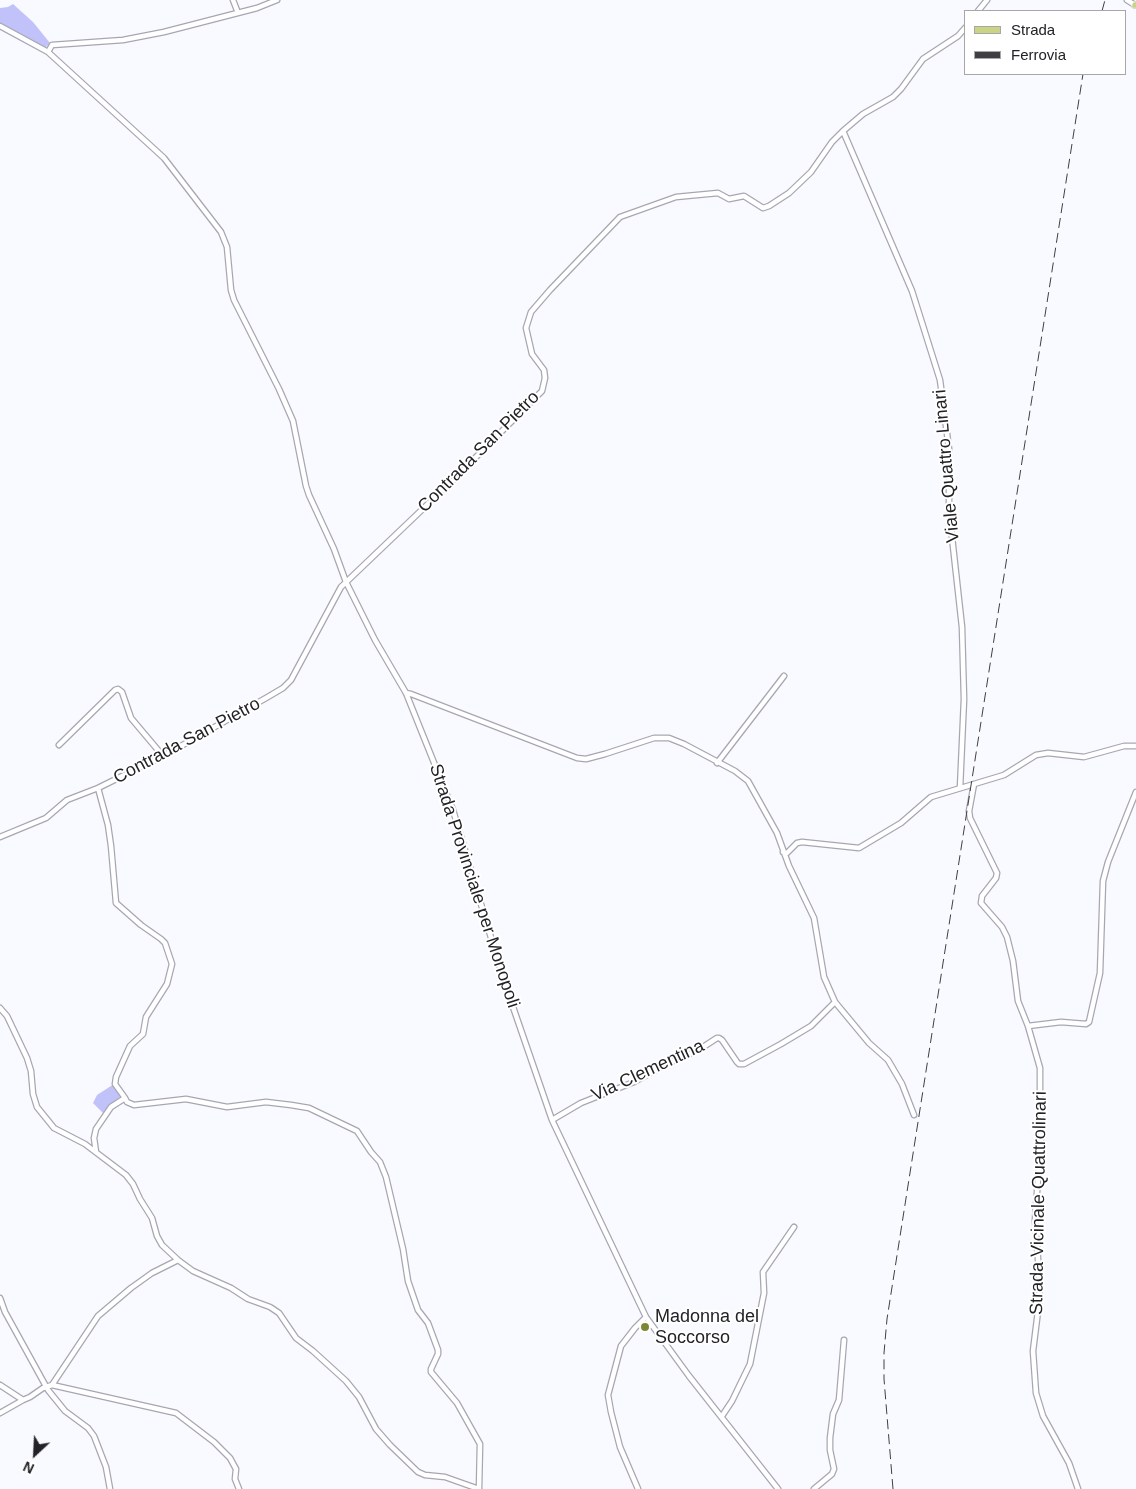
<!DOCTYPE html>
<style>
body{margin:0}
#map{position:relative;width:1136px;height:1489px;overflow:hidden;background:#f9faff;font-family:Helvetica,sans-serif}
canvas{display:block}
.legend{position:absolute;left:964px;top:10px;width:162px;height:65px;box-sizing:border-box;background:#fff;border:1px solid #a7a7a9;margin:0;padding:6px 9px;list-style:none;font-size:15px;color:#222227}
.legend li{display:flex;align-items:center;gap:10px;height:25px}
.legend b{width:25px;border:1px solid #a7a7a9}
.north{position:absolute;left:10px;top:1429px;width:50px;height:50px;-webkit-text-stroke:4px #fff;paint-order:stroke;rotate:205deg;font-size:14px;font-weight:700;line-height:20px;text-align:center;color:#222227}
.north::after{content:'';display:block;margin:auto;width:18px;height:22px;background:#222227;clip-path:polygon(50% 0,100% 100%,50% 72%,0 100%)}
</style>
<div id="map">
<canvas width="1136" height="1489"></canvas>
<ul class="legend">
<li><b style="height:6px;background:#cbd385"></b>Strada</li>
<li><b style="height:6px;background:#3e3e43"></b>Ferrovia</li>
</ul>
<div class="north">N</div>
</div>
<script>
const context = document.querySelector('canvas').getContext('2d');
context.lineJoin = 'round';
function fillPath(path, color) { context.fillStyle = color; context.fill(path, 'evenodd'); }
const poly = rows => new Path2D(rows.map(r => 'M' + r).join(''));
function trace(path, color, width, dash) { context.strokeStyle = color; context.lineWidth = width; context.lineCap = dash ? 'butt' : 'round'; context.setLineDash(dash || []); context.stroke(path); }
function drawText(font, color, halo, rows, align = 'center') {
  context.font = font + ' Helvetica,sans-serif'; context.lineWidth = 4; context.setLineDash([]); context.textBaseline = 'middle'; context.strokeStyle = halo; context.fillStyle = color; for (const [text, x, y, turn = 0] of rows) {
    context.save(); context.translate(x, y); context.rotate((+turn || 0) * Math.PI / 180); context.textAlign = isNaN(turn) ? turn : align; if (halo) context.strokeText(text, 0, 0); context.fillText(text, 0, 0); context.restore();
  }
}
const green = poly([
 [13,4,33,22,50,43,45,48,0,24,0,8,8,7],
 [114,1084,121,1093,121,1096,107,1109,104,1114,93,1103,97,1095]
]);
const minor = poly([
 [233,0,238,13],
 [1127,0,1135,5],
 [978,11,987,0],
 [0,26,48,52,152,147,164,158,221,232,227,247,231,290,234,300,279,389,293,421,306,486,309,495,334,549,346,582,375,640,406,693,453,810,503,978,552,1120,646,1317,689,1376,778,1489],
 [48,52,52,45,123,40,164,32,257,8,277,0],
 [843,131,912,291,940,380,949,449,949,510,962,627,964,699,960,788],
 [406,693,411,694,577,758,586,759,605,754,654,738,669,738,684,744,735,771,748,781,777,833,789,866,814,918,824,977,835,1002,869,1043,888,1060,902,1084,914,1115],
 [59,745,115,690,118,689,122,692,131,718,163,756],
 [717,763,784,676],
 [974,784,969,811,970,818,997,873,996,878,982,896,981,903,1002,927,1007,937,1013,961,1018,1001,1028,1026,1040,1068,1040,1113,1042,1123,1035,1220,1040,1285,1039,1303,1033,1351,1036,1393,1043,1416,1069,1463,1078,1489],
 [98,788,108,825,111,846,116,903,141,925,161,939,165,943,172,964,167,984,146,1017,143,1034,130,1046,116,1077,115,1084,125,1098],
 [0,837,46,818,67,800,98,788,165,755,266,698,283,688,291,680,341,587,451,482,542,391,545,378,544,370,532,354,526,328,531,312,550,290,620,217,676,197,718,193,729,199,744,196,763,208,769,206,789,193,811,172,832,142,843,131,863,114,893,97,901,89,923,59,958,36,965,28],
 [783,852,787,853,797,843,802,842,859,848,901,823,931,797,1004,775,1036,755,1048,753,1084,757,1124,746,1136,746],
 [0,1008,7,1016,27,1058,31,1071,33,1094,37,1107,54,1128,85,1144,126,1175,133,1184,140,1199,152,1218,157,1236,162,1245,178,1260,193,1271,231,1288,248,1299,270,1307,279,1313,296,1338,313,1351,346,1381,359,1397,376,1429,390,1445,418,1472,425,1475,445,1477,479,1489],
 [1028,1026,1061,1022,1086,1024,1089,1022,1100,973,1103,881,1108,862,1136,792],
 [552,1120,581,1103,634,1082,671,1062,697,1051,717,1038,719,1038,722,1040,737,1062,739,1064,744,1064,781,1044,811,1026,835,1002],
 [96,1152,94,1138,96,1129,111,1107,125,1098,127,1102,134,1105,186,1099,227,1107,266,1102,291,1105,309,1108,357,1131,371,1152,380,1162,386,1177,403,1249,408,1281,418,1310,428,1323,438,1350,438,1354,431,1369,431,1372,457,1403,480,1444,479,1489],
 [0,1298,5,1312,48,1390,65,1411,88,1428,94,1436,106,1467,110,1489],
 [0,1385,23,1400,30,1397,43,1388,52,1385,176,1413,214,1442,230,1458,236,1469,235,1479,239,1489],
 [52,1385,98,1316,131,1288,152,1273,178,1260],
 [0,1413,23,1400],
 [722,1416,732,1401,750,1364,764,1293,763,1272,794,1227],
 [638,1489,620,1447,611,1412,608,1395,621,1346,635,1328,646,1317],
 [814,1489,832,1474,834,1469,830,1450,830,1438,833,1414,839,1400,844,1340]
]);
const major = poly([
 [1135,5,1136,5]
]);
const rail = poly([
 [1102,11,1105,0],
 [893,1489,884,1379,884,1353,887,1319,1083,74]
]);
const markers = [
 [645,1327,5,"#7e8733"]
];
const streetNames = [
 ["Contrada San Pietro",479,452,-45],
 ["Viale Quattro Linari",947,466,-95],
 ["Contrada San Pietro",187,741,-28],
 ["Strada Provinciale per Monopoli",474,886,72],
 ["Via Clementina",648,1071,-25],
 ["Strada Vicinale Quattrolinari",1039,1203,-89]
];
const poiNames = [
 ["Madonna del",655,1317],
 ["Soccorso",655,1338]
];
fillPath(green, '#c2c2fa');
trace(minor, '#a7a7b3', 7);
trace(major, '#d7d7d8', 8);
trace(minor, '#fff', 4.5);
trace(major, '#cbd385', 5.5);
trace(rail, '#3e3e43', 1, [10, 5]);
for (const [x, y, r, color] of markers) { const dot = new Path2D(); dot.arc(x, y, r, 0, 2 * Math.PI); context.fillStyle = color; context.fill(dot); trace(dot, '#fff', 2); }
drawText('18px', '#222227', '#fff', streetNames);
drawText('18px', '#222227', '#fff', poiNames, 'left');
</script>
